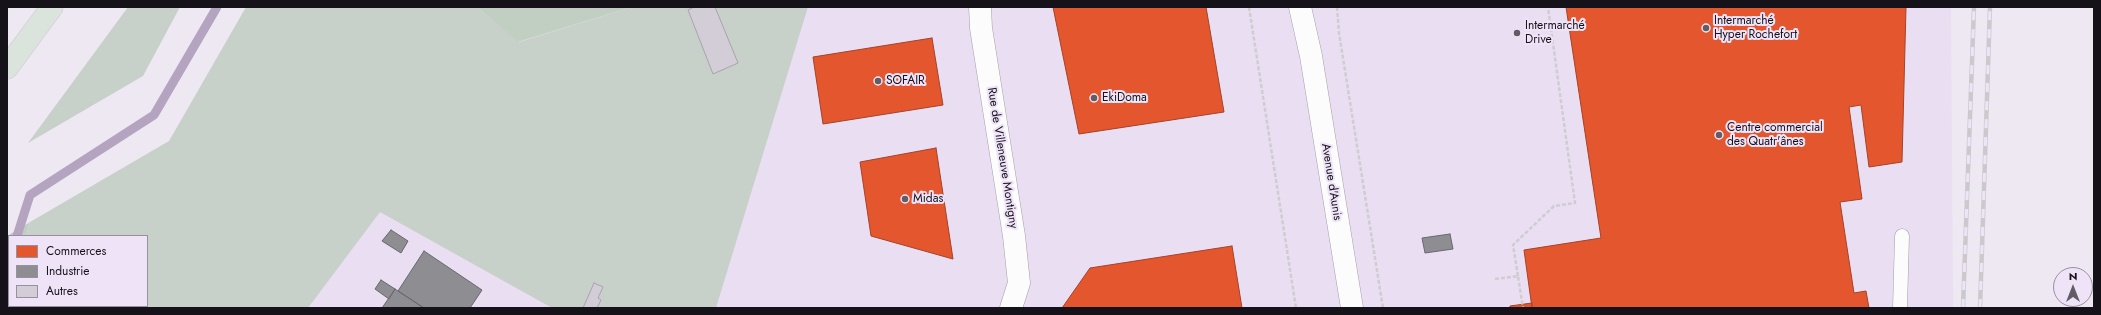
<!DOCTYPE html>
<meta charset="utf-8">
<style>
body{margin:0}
#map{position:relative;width:2101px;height:315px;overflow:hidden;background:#eee8f3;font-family:Jost,sans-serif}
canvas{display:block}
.frame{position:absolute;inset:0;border:8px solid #161219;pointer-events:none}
.legend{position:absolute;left:8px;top:235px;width:140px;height:72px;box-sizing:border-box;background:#efe3f8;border:1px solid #988f9f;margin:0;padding:5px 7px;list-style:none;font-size:12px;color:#161219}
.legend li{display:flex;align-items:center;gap:8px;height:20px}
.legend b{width:20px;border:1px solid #988f9f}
.north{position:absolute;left:2053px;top:267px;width:40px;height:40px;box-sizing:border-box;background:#efe3f8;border:1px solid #988f9f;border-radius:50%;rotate:0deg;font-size:11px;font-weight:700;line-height:16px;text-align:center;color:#161219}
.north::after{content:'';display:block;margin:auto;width:14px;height:18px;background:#625d65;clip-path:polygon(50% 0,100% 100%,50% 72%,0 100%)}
</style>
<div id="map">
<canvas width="2101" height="315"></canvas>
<div class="frame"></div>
<ul class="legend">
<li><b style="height:11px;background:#e4572e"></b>Commerces</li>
<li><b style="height:11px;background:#8d8d92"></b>Industrie</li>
<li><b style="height:11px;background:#d2cdd6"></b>Autres</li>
</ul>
<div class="north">N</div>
</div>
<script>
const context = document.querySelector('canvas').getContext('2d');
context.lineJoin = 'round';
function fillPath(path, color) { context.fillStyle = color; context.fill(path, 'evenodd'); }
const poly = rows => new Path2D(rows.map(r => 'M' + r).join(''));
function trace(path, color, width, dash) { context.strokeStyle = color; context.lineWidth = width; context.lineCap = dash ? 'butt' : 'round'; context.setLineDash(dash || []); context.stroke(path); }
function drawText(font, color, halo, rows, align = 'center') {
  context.font = font + ' Jost,sans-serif'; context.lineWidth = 4; context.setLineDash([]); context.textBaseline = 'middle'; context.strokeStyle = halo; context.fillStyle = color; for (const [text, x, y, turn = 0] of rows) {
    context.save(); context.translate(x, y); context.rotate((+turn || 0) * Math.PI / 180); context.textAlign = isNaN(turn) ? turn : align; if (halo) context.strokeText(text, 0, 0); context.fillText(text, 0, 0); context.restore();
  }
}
const built = poly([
 [808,7,1951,7,1953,308,716,308],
 [380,211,552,308,308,308]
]);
const green = poly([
 [128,7,180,7,143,76,28,143],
 [246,7,477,7,519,42,632,7,808,7,716,308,552,308,380,212,308,308,7,308,9,296,9,306,147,306,147,236,26,236,30,222,169,141]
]);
const forest = poly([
 [477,7,632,7,518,42],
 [30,222,26,236,9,236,9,296,7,303,7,236]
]);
const shops = poly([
 [1053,7,1206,7,1224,112,1079,134,1053,7],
 [1566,7,1906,7,1902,162,1869,167,1861,105,1849,107,1862,199,1840,202,1854,293,1866,291,1869,308,1532,308,1524,250,1601,238,1566,7],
 [932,38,943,105,823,124,813,57,932,38],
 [936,148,953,259,871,236,860,162,936,148],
 [1232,246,1242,308,1062,308,1090,268,1232,246],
 [1532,303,1532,308,1510,308,1510,306,1532,303]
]);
const industry = poly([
 [391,230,408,241,401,253,382,241,391,230],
 [1450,234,1453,249,1425,253,1422,238,1450,234],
 [424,251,482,290,470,308,424,308,398,291,424,251],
 [381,280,395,289,389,299,375,289,381,280],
 [395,289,398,291,424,308,382,308,395,289]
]);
const stream = poly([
 [17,236,30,195,154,115,217,7],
 [7,267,9,260]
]);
const building = poly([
 [694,7,715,7,738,63,713,74,688,10,694,7],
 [594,283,603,287,598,298,601,300,597,308,583,308,594,283]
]);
const path = poly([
 [1249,7,1296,308],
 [1337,7,1339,33,1383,308],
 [1518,276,1513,245,1554,206,1575,203,1548,7],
 [1495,279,1518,276,1523,308]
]);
const lane = poly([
 [1900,308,1902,236]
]);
const street = poly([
 [980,7,981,28,1014,236,1019,283,1011,308]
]);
const secondary = poly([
 [1300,7,1311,56,1352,308]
]);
const primary = poly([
 [7,68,52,7]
]);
const rail = poly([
 [1963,308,1974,7],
 [1980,308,1990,7]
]);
const markers = [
 [1706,28,4,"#625d65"],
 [1517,33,4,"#625d65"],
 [878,81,4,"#625d65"],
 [1094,98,4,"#625d65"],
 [1719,135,4,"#625d65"],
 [905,199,4,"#625d65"]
];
const poiNames = [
 ["Intermarché",1714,21],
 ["Hyper Rochefort",1714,35],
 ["Intermarché",1525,26],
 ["Drive",1525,40],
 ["SOFAIR",886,81],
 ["EkiDoma",1102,98],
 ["Centre commercial",1727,128],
 ["des Quatr'ânes",1727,142],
 ["Midas",913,199]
];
const streetNames = [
 ["Rue de Villeneuve Montigny",1002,158,81],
 ["Avenue d'Aunis",1331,182,81]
];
fillPath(built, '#e9def2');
fillPath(green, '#c7d1c9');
fillPath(forest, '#c1cfc3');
fillPath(shops, '#e4572e');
trace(shops, '#a64228', 1);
fillPath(industry, '#8d8d92');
trace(industry, '#69686e', 1);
trace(stream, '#b5a4c0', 9);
fillPath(building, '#d2cdd6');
trace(building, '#a9a4ad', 1);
trace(lane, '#a39ea6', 15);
trace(street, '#a39ea6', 23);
trace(secondary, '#a39ea6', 23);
trace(primary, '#cac8cd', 23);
trace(path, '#cfcdcf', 2.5, [4, 2]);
trace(lane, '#fcfcfd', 14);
trace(street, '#fcfcfd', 22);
trace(secondary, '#fcfcfd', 22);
trace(primary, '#dbe3dd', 22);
trace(rail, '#cbc9cd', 4.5);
trace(rail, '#efe3f8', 3, [9]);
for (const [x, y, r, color] of markers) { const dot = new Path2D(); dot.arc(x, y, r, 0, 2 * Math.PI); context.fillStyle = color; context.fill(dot); trace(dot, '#efe3f8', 1.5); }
drawText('12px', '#161219', '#efe3f8', poiNames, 'left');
drawText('12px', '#161219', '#efe3f8', streetNames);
</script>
